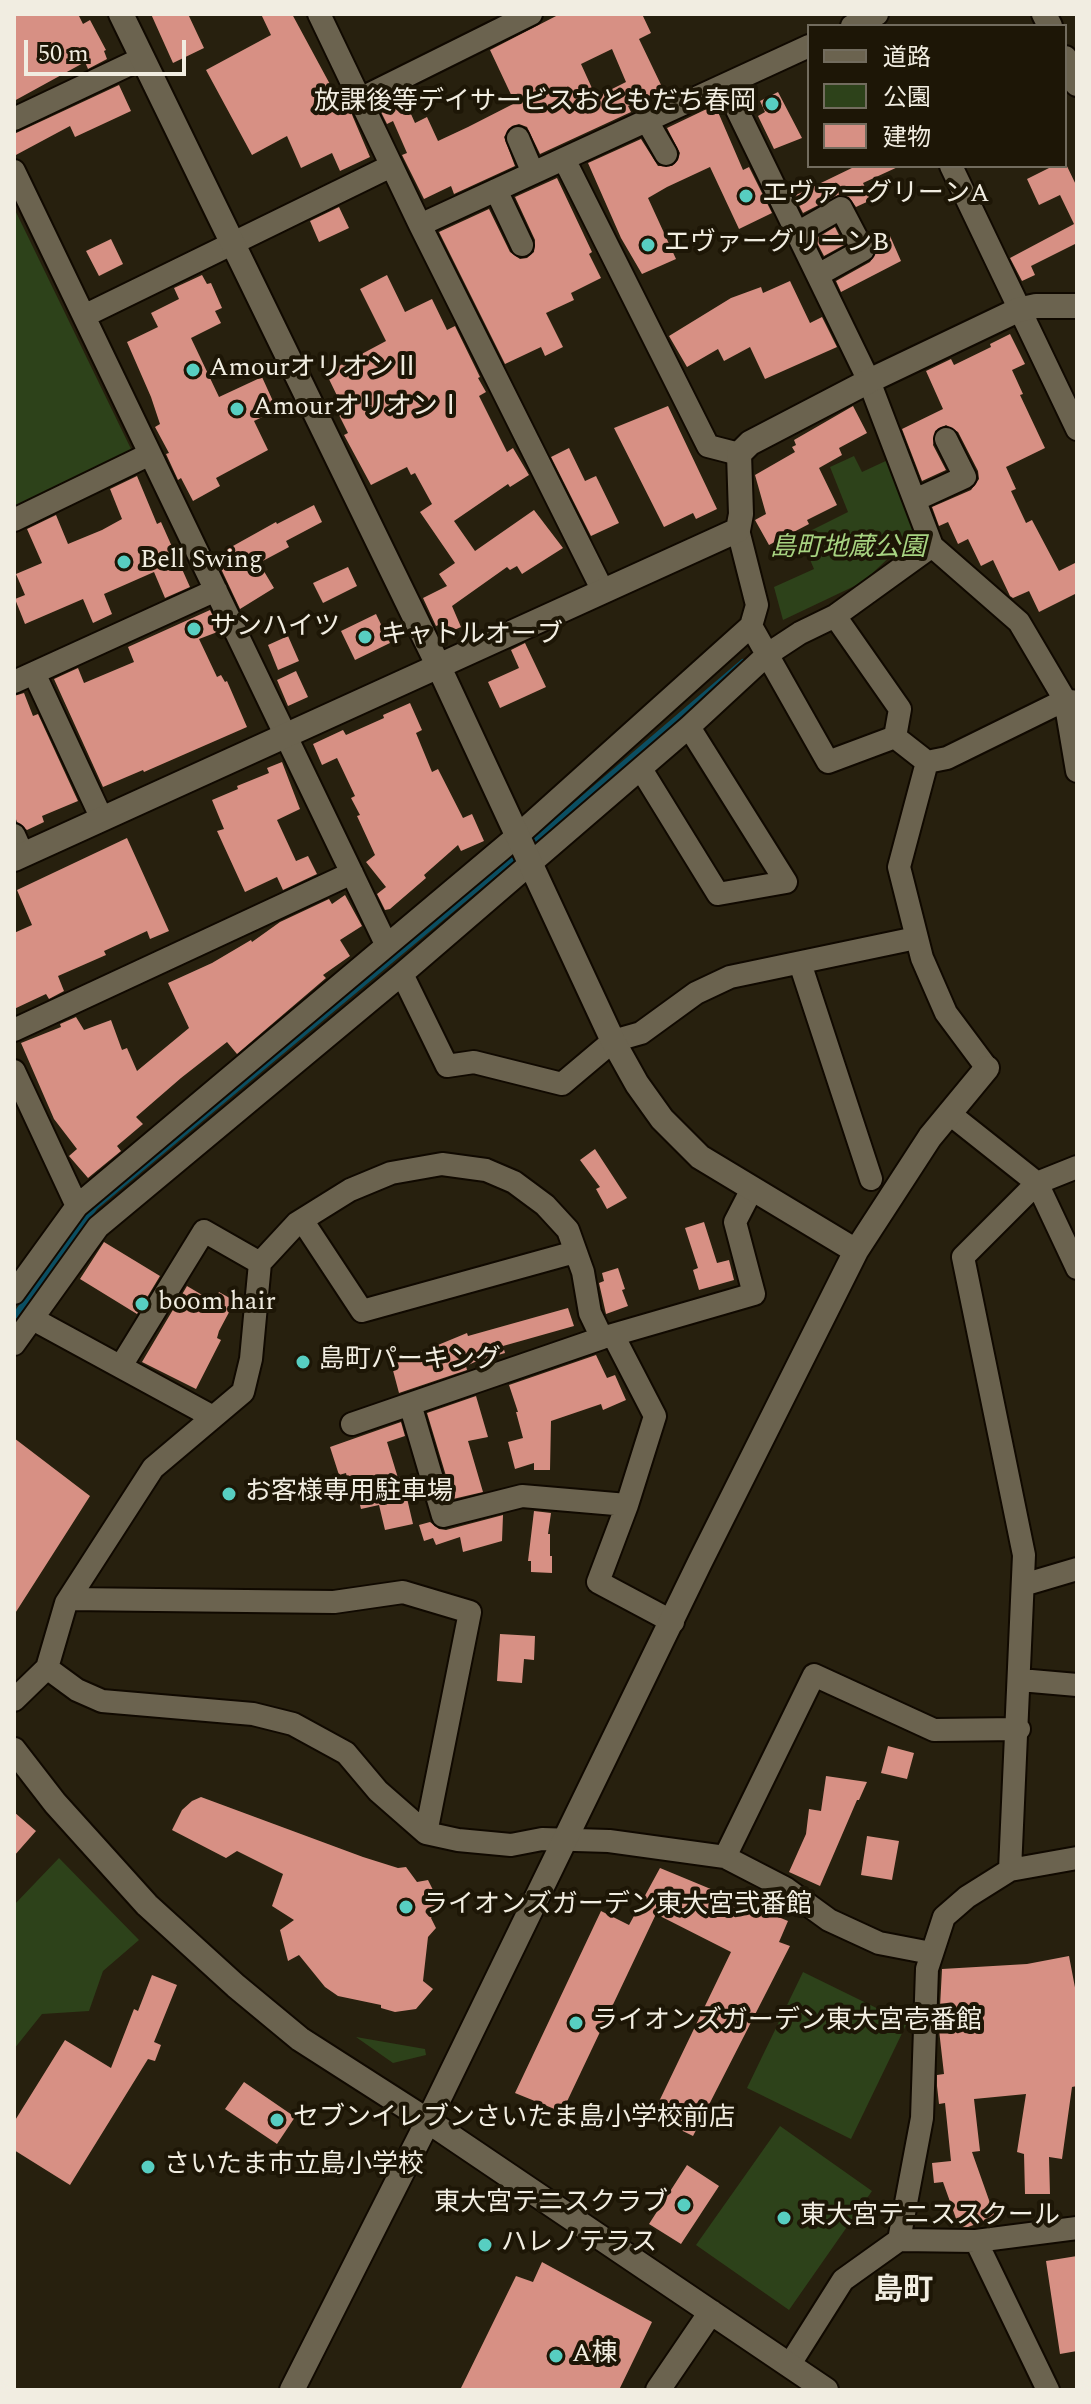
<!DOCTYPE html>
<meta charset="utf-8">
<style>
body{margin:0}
#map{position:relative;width:1091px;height:2404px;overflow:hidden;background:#27200e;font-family:Spectral,"Noto Sans JP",serif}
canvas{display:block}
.frame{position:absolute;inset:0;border:16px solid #f1ede1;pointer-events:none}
.legend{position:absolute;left:807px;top:24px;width:260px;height:144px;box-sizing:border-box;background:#1d1606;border:2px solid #726c5e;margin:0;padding:10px 14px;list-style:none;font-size:24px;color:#f1ede1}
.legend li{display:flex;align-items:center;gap:16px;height:40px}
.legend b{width:40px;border:2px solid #726c5e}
.scale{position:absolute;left:24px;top:40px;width:162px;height:36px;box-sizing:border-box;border:4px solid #f1ede1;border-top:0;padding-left:10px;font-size:24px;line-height:28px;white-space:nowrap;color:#f1ede1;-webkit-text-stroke:6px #1d1606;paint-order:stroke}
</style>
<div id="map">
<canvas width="1091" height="2404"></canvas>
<div class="frame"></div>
<ul class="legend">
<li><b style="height:10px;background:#6b634f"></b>道路</li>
<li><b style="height:22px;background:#2d421a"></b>公園</li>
<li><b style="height:22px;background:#d79084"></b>建物</li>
</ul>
<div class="scale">50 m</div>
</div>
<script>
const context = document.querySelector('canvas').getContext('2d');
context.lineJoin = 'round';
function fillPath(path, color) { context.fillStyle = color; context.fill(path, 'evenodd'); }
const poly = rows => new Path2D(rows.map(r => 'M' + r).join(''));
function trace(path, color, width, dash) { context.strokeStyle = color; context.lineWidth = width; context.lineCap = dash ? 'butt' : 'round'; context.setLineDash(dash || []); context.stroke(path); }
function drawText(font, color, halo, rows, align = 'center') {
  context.font = font + ' Spectral,"Noto Sans JP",serif'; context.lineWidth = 8; context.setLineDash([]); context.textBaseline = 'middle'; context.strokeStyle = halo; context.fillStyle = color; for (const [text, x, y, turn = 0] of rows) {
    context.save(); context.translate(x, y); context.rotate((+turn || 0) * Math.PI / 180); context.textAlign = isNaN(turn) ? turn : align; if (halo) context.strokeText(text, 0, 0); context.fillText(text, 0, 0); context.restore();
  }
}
const green = poly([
 [14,208,132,451,14,507],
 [854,456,862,472,890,459,916,523,913,535,863,582,783,620,774,587,814,569,800,536,848,512,830,467],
 [59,1858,139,1940,103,1971,89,2011,42,2014,14,2049,14,1905],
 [803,1972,907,2023,851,2139,747,2088],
 [356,2037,425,2049,426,2055,393,2063],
 [780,2126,872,2191,789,2310,696,2245]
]);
const stream = poly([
 [530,844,743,662],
 [14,1317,95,1207,518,854]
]);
const building = poly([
 [14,14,78,14,83,24,90,20,106,50,104,51,107,59,88,69,85,62,14,101],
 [151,14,188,14,204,48,173,63],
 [261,14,292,14,345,112,350,110,370,157,340,171,332,153,301,168,287,136,252,155,206,70,271,35],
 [560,14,642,14,651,33,639,39,663,89,628,106,631,112,540,154,527,127,519,124,512,126,504,137,515,166,454,194,451,186,424,199,402,155,407,153,393,121,387,124,378,106,402,94,415,123,427,117,438,141,468,127,515,103,490,50],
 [612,49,626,82,596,97,581,64],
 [119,85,131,111,75,137,70,126,14,156,14,134],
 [778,92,802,138,774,149,758,116,765,112,760,101],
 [715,105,743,170,749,167,772,213,739,229,710,167,667,187,648,198,676,259,642,274,621,238,588,163,641,139,658,166,672,166,678,160,680,153,667,128],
 [1065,162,1077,187,1077,243,1031,266,1035,275,1022,281,1010,258,1074,224,1060,195,1039,205,1027,179,1053,166,1065,166],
 [856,166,900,166,863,183,871,200,856,207,849,197,840,194,803,213,794,196],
 [557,178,592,252,589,254,601,278,571,293,574,300,546,313,563,347,545,356,541,347,505,364,439,232,489,209,510,252,520,259,527,258,534,252,535,240,515,197],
 [339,207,349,228,319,242,310,221],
 [835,227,844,245,824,256,815,239],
 [890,236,901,261,841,292,836,281,870,262,877,251,875,243],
 [111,239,123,264,99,276,86,251],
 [202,275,207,284,211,283,222,308,215,311,221,323,191,338,219,397,262,377,277,410,254,421,268,450,216,478,220,486,193,501,181,478,178,480,166,454,169,453,155,427,160,424,151,397,127,342,158,327,151,313,179,299,174,288],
 [387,275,405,312,432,299,447,330,455,326,480,377,478,378,486,392,479,396,507,452,513,448,529,475,510,487,508,484,454,521,475,551,534,510,563,548,522,574,517,566,510,570,507,567,452,606,461,627,445,634,441,624,436,626,423,598,447,586,439,574,455,563,420,512,432,504,415,473,411,475,407,467,371,485,344,435,348,433,338,413,344,410,326,373,386,341,360,289],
 [790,281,810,323,822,317,837,347,765,379,750,347,724,361,718,349,687,367,669,336,731,298,761,287,763,293],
 [1010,334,1025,364,1012,370,1023,394,1020,395,1045,448,1006,467,1016,489,1011,491,1026,523,1032,520,1059,571,1077,562,1077,593,1039,612,1029,591,1013,598,1010,596,993,560,981,566,968,539,958,544,948,522,939,526,932,507,971,490,979,479,978,471,958,432,946,425,935,431,933,445,946,470,922,481,902,429,943,409,926,371,951,359,954,365,991,347,990,344],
 [668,406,717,509,696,519,693,513,664,527,614,428],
 [853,406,867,433,839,448,842,455,819,468,837,505,807,520,809,524,769,545,755,520,766,514,755,475,795,452,792,447,796,445,794,440],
 [569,448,585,481,596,476,619,523,591,536,551,457],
 [137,476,157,524,161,522,190,587,165,598,154,572,104,594,112,614,93,623,83,599,25,624,15,599,25,595,16,574,42,563,27,529,56,515,68,544,102,530,122,519,110,489],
 [314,505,322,522,286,541,289,547,259,563,274,588,240,609,215,556,276,522,277,524],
 [348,567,357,586,323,603,313,583],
 [210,610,220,631,199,639,217,677,221,675,225,682,227,681,247,727,144,772,143,770,103,787,54,679,78,668,84,683,134,662,128,647],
 [376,614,390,643,355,660,341,631],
 [288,636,299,661,278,670,268,645],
 [525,643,546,687,500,708,488,682,519,668,511,650],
 [296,671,308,697,288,706,277,680],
 [24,693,33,716,38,714,78,801,42,816,44,822,27,830,17,822,14,814,14,696],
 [410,703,422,730,416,733,432,772,438,769,463,818,472,814,484,841,461,851,458,845,424,875,426,878,390,909,385,910,377,894,386,887,366,862,375,855,357,816,360,815,351,798,355,796,337,758,322,765,313,744,343,730,346,735,384,718,383,715],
 [282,762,300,809,277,820,296,861,308,856,317,874,283,890,277,877,245,892,217,831,224,829,212,800,238,789,237,786,269,773,267,768],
 [127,838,169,931,150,939,147,931,104,951,106,955,58,976,64,991,49,999,46,994,14,1009,14,933,32,925,17,890],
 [345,895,362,926,340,940,350,956,323,975,326,978,237,1054,227,1042,181,1078,136,1117,143,1124,117,1146,121,1151,88,1178,69,1156,77,1149,54,1119,21,1043,61,1027,60,1024,76,1017,84,1030,111,1020,122,1050,127,1048,137,1071,189,1028,168,983,212,963,251,940,252,942,280,922,329,899,332,904],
 [595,1149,627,1198,607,1209,596,1189,600,1187,580,1160],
 [704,1222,717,1263,729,1260,734,1280,699,1290,693,1270,698,1268,685,1228],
 [104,1242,160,1276,137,1314,80,1279],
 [618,1268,625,1289,622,1290,628,1306,606,1314,599,1283,604,1281,602,1273],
 [187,1286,214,1302,219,1292,235,1301,219,1331,217,1338,221,1340,196,1389,142,1362],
 [568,1308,574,1326,503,1346,505,1353,477,1361,466,1366,467,1370,399,1393,391,1363,422,1355,421,1352,467,1333,468,1336],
 [596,1355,607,1378,615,1375,626,1400,603,1410,601,1404,551,1421,550,1470,534,1470,534,1463,515,1469,508,1442,523,1438,516,1412,518,1412,509,1385],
 [476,1396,488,1437,468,1441,483,1492,453,1499,427,1413],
 [401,1422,405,1436,387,1442,398,1478,402,1477,413,1524,385,1530,379,1505,361,1509,357,1493,351,1494,346,1473,339,1475,330,1447],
 [14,1438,90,1496,14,1615],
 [534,1511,551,1513,548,1534,550,1534,550,1556,552,1556,552,1573,531,1572,531,1561,528,1561],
 [503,1515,502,1541,463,1552,460,1537,436,1545,433,1538,424,1541,419,1525,430,1522,439,1529,446,1530],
 [500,1634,535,1636,534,1660,524,1659,522,1683,497,1681],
 [888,1746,914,1753,907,1779,881,1773],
 [826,1776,867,1782,859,1800,857,1800,820,1886,789,1872,806,1834,809,1809,821,1811],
 [201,1797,363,1857,398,1868,406,1867,417,1882,428,1880,440,1904,431,1918,436,1928,428,1937,423,1981,433,1989,416,2009,395,2012,381,2008,381,2005,338,1996,325,1987,299,1955,288,1961,280,1930,294,1920,272,1906,283,1874,237,1851,226,1858,172,1830,182,1810,192,1801],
 [14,1812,36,1831,14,1856],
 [867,1836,899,1841,892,1880,861,1875],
 [660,1868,788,1921,779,1942,790,1946,693,2136,652,2116,731,1952,656,1914,562,2112,515,2093,601,1911,629,1925],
 [1069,1956,1077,1998,1077,2086,1072,2087,1062,2159,1049,2157,1050,2194,1025,2194,1024,2154,1017,2152,1026,2094,974,2099,980,2151,972,2152,995,2217,968,2227,959,2227,943,2182,934,2183,932,2163,951,2161,945,2103,939,2104,937,2086,937,2075,944,2074,939,2030,942,2030,940,2007,942,1969,1027,1964],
 [152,1975,177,1985,154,2042,161,2045,155,2061,148,2059,70,2185,14,2150,14,2122,65,2040,111,2068,134,2009,138,2011],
 [244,2082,295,2117,277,2144,225,2109],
 [687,2165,719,2186,681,2244,649,2224],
 [1077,2256,1077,2351,1060,2354,1046,2261],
 [542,2262,652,2322,619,2390,460,2390,516,2276,533,2282]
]);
const minor = poly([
 [319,14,420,225,603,591],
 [852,26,877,14],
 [725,85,869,381,932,546,1019,622,1065,700,1077,771],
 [360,99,531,14],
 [14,119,143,58],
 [647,121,666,154],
 [518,138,533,173],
 [564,159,708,446,739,454],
 [951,166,1077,429],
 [14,171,386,944],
 [496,190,522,245],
 [420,225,809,46],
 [797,233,841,208,863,250,818,275],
 [84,316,391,166],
 [915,500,965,477,946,439],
 [14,520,150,454],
 [738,530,757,605,751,626,828,762,895,737,927,762],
 [835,616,900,709,895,737],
 [34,673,102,819],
 [14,682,216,590],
 [641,769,718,894,786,882,689,727],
 [14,835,23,855],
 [800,963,871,1179],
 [402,974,447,1066,474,1062,562,1084,613,1041,641,1033,696,993,730,977,916,938],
 [14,1030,352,873],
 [987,1068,946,1013,922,958,899,867,927,762,947,758,1065,700,1077,702],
 [14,1071,77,1206],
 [950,1114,1037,1183,1077,1268],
 [302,1220,362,1311,575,1252],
 [14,1293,77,1206,516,837,751,626],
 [33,1319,211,1416],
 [613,1335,655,1416,627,1505,598,1582,673,1622],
 [14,1344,98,1227,402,974,689,727,768,654,800,633,835,616,932,546],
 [121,1366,204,1231,260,1263],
 [410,1404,443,1516,522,1496,627,1505],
 [352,1424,602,1338,754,1294,735,1222,752,1189],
 [1023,1585,1077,1569],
 [69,1599,334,1602,403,1592,470,1612,426,1833],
 [47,1668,77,1690,102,1701,253,1714,293,1724,346,1753,378,1791,426,1833,458,1840,511,1845,542,1839,609,1841,725,1857,785,1888,829,1920,879,1943,931,1953],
 [1020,1680,1077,1685],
 [14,1700,47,1668,66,1603,153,1468,243,1392,251,1359,260,1263,297,1223,350,1190,391,1173,442,1164,486,1170,514,1182,545,1205,568,1230,583,1272,590,1313,602,1338],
 [725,1857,814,1675,934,1730,1019,1729],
 [1010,1870,1024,1555,963,1257,1037,1183,1077,1167],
 [899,2240,976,2241,1077,2228],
 [976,2241,1048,2390],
 [790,2364,843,2280,899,2240,922,2118,927,1969,944,1917,967,1897,1010,1870,1077,1858]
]);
const tertiary = poly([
 [121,14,438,665,613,1041,637,1084,662,1119,700,1157,856,1251],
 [1044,14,1050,26],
 [1065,58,1077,84],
 [14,859,738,530,741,514,739,454,750,443,869,381,1018,310,1036,306,1077,306],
 [14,1750,55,1803,147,1905,236,1986,300,2039,428,2121,826,2390],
 [292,2390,428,2121,700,1562,856,1251,930,1137,987,1068],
 [658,2390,711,2312]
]);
const markers = [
 [772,104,8,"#57cec1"],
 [746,196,8,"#57cec1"],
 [648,245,8,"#57cec1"],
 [193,370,8,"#57cec1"],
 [237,409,8,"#57cec1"],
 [124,562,8,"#57cec1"],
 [194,629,8,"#57cec1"],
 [365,637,8,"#57cec1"],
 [142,1304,8,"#57cec1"],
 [303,1362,8,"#57cec1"],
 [229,1494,8,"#57cec1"],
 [406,1907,8,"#57cec1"],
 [576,2023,8,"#57cec1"],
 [277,2120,8,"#57cec1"],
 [148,2167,8,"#57cec1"],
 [684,2205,8,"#57cec1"],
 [784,2218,8,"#57cec1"],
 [485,2245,8,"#57cec1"],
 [556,2356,8,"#57cec1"]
];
const poiNames = [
 ["放課後等デイサービスおともだち春岡",756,104,"right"],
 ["エヴァーグリーンA",762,196],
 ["エヴァーグリーンB",664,245],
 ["AmourオリオンⅡ",209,370],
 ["AmourオリオンⅠ",253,409],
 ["Bell Swing",140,562],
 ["サンハイツ",210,629],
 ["キャトルオーブ",381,637],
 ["boom hair",158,1304],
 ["島町パーキング",319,1362],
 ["お客様専用駐車場",245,1494],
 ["ライオンズガーデン東大宮弐番館",422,1907],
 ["ライオンズガーデン東大宮壱番館",592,2023],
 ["セブンイレブンさいたま島小学校前店",293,2120],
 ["さいたま市立島小学校",164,2167],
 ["東大宮テニスクラブ",668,2205,"right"],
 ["東大宮テニススクール",800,2218],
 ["ハレノテラス",501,2245],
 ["A棟",572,2356]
];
const parkNames = [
 ["島町地蔵公園",848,550]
];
const quarterNames = [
 ["島町",903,2293]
];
fillPath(green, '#2d421a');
trace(stream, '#0b4f63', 6);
fillPath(building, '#d79084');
trace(minor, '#100900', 26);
trace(tertiary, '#100900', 28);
trace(minor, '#6b634f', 22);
trace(tertiary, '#6b634f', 24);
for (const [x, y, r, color] of markers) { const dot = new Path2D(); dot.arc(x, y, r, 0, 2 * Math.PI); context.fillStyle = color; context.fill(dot); trace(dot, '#1d1606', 3); }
drawText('26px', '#f1ede1', '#1d1606', poiNames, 'left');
drawText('italic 26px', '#a7d381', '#1d1606', parkNames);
drawText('bold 30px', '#f1ede1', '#1d1606', quarterNames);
</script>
